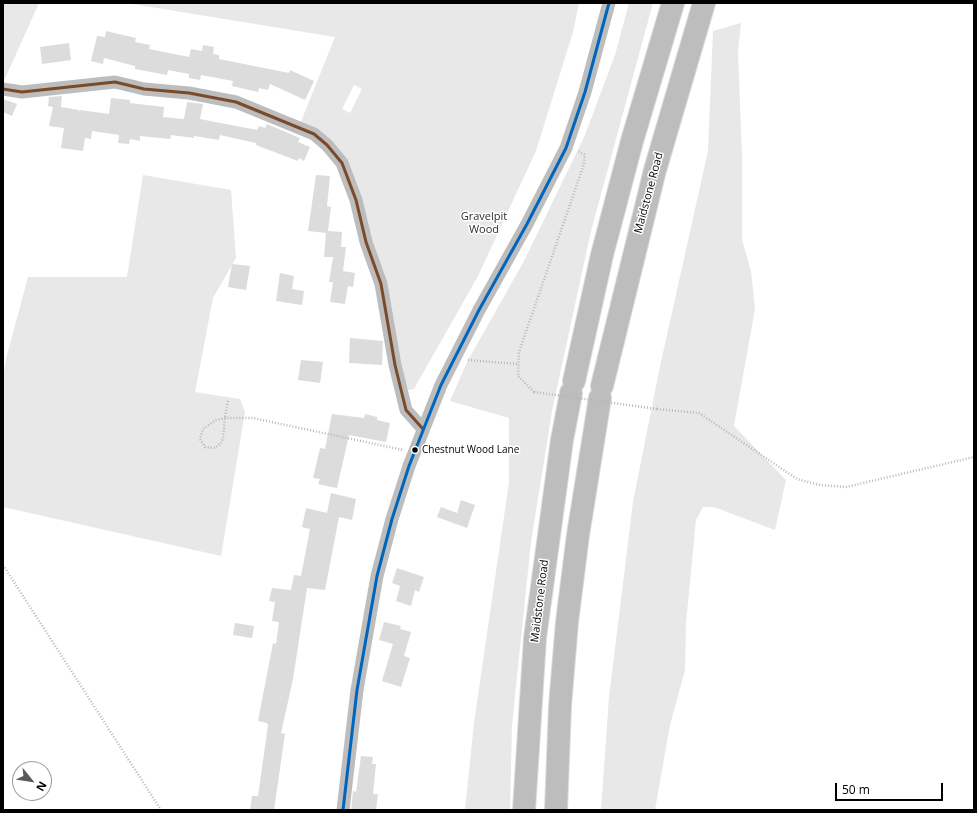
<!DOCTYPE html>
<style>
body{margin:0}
#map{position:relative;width:977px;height:813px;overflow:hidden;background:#fff;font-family:"Open Sans",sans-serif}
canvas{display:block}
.frame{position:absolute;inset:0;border:4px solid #000;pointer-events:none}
.north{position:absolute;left:12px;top:761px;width:40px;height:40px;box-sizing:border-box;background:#fff;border:1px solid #999;border-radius:50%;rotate:120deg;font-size:11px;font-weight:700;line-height:16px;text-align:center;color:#000}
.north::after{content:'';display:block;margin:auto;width:14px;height:18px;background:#595959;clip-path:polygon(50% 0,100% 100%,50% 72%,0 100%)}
.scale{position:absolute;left:835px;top:783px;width:108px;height:18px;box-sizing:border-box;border:2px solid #000;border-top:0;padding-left:5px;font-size:12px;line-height:14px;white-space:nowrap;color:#000;-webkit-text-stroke:3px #fff;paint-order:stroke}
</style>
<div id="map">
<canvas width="977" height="813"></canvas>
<div class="frame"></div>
<div class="north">N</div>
<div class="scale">50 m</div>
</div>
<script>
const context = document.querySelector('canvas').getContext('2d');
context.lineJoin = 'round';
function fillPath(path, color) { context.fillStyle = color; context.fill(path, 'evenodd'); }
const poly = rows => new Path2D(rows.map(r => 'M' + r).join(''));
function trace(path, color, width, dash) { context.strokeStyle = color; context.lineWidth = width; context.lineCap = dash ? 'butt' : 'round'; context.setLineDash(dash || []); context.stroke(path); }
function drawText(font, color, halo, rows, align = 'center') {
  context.font = font + ' "Open Sans",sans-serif'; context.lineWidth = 3; context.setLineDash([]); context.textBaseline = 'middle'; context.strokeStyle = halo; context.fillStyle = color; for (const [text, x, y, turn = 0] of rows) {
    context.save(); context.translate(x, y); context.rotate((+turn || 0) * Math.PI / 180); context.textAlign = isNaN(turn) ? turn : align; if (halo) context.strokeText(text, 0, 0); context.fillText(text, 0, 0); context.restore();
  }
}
const green = poly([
 [3,3,39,3,3,83],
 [126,3,579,3,573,32,536,151,478,276,414,389,403,391,344,162,300,124,335,37],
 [354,85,362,89,350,113,342,109],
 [629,3,653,3,591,231,552,411,531,542,512,725,510,810,465,810,474,723,509,482,509,418,450,401,467,362,524,261,585,135,615,55],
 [741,23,738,52,742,156,742,240,751,271,755,309,734,426,786,480,775,530,714,507,703,507,696,520,686,623,685,670,670,725,655,810,601,810,609,697,633,502,660,366,708,151,713,31],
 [143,175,231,190,236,258,213,298,195,392,240,399,245,412,221,556,3,507,3,379,6,359,28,277,127,277]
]);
const building = poly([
 [106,31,136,38,135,42,150,45,149,49,189,57,191,49,202,51,203,45,214,47,213,54,219,55,219,59,289,73,290,70,314,81,305,100,270,84,268,90,259,88,258,92,232,86,233,81,201,75,200,80,189,78,189,74,168,70,167,75,135,69,135,66,104,58,103,64,91,61,97,36,105,37],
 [69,43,71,60,42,64,40,47],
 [62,96,61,107,79,110,79,112,80,110,109,114,111,98,130,100,130,103,164,107,163,117,184,119,187,102,203,104,200,119,257,130,259,126,265,128,267,124,300,138,298,142,310,147,304,161,299,158,298,161,256,145,256,143,220,135,219,140,194,136,194,138,171,135,170,139,140,136,140,141,130,139,129,144,118,143,119,135,92,131,91,139,85,138,83,151,61,148,64,128,49,126,53,107,48,106,49,97],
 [3,99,17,104,12,116,3,112],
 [316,175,330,176,327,206,331,207,328,231,342,232,341,247,346,247,343,271,355,273,353,287,348,286,345,304,330,302,333,282,329,282,333,257,324,257,326,233,308,231],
 [232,264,250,266,246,290,228,287],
 [280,273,294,276,292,289,304,291,302,305,276,301],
 [350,338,383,341,382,365,349,363],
 [301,360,323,362,320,383,298,380],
 [332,414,364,418,365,414,377,417,377,420,390,423,386,442,349,435,337,488,318,484,320,479,313,478,320,448,325,449],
 [331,493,356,499,352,520,339,517,325,590,307,588,293,679,281,733,285,734,274,810,250,810,252,796,258,796,268,725,267,723,258,721,273,643,276,644,279,622,272,621,275,602,269,601,272,588,291,590,294,575,301,576,310,529,302,527,306,508,327,513],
 [461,500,475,505,467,528,437,517,441,507,457,513],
 [397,568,424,577,419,592,415,590,411,606,396,601,400,586,392,583],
 [384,622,401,626,400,629,411,632,404,656,410,658,401,687,382,681,393,644,379,640],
 [235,623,254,626,252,638,233,635],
 [361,756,373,757,372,764,376,764,373,794,378,794,376,810,351,810,353,791,356,792]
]);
const path = poly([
 [468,360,518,364],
 [534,392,518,376,519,352,584,164,585,155,578,151],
 [228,401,226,411,225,418,223,437,222,442,215,448,205,447,200,439,203,429,216,420,225,418,253,418,403,450],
 [657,409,699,413,797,479,820,485,846,487,974,457],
 [3,565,161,810]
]);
const street = poly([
 [3,89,22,92,115,82,144,89,189,93,236,102,314,134,327,145,342,163,356,200,366,242,381,284,395,365,406,410,423,429],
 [343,810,357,690,377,576,392,519,409,466,441,385,479,310,527,224,566,148,585,92,609,3]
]);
const highway = poly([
 [574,381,602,255,632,141,673,3],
 [602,386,655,170,704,3],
 [524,810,535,638,562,440,571,393],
 [556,810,560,706,567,622,578,535,600,398]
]);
const pathBridge = poly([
 [534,392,657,409]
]);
const bus1 = poly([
 [3,89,22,92,115,82,144,89,189,93,236,102,314,134,327,145,342,163,356,200,366,242,381,284,395,365,406,410,423,429]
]);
const bus2 = poly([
 [343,810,357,690,377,576,392,519,409,466,441,385,479,310,527,224,566,148,585,92,609,3]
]);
const markers = [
 [415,450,3.5,"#000"]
];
const busNames = [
 ["Chestnut Wood Lane",422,450]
];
const streetNames = [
 ["Maidstone Road",649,193,-75],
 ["Maidstone Road",540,601,-83]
];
const parkNames = [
 ["Gravelpit",484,217],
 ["Wood",484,230]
];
fillPath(green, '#e8e8e8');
fillPath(building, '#dcdcdc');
trace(highway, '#dbdbdb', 24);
trace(path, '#b8b8b8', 2.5, [1, 2]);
trace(street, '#bdbdbd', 13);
trace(highway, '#bdbdbd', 22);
trace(pathBridge, '#b8b8b8', 2.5, [1, 2]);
trace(bus1, '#7a4b2a', 3);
trace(bus2, '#0065bd', 3);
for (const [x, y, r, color] of markers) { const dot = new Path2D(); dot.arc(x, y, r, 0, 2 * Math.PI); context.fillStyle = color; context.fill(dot); trace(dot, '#fff', 1.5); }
drawText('10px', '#000', '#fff', busNames, 'left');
drawText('11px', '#000', '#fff', streetNames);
drawText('11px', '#2d2d2d', '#fff', parkNames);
</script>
